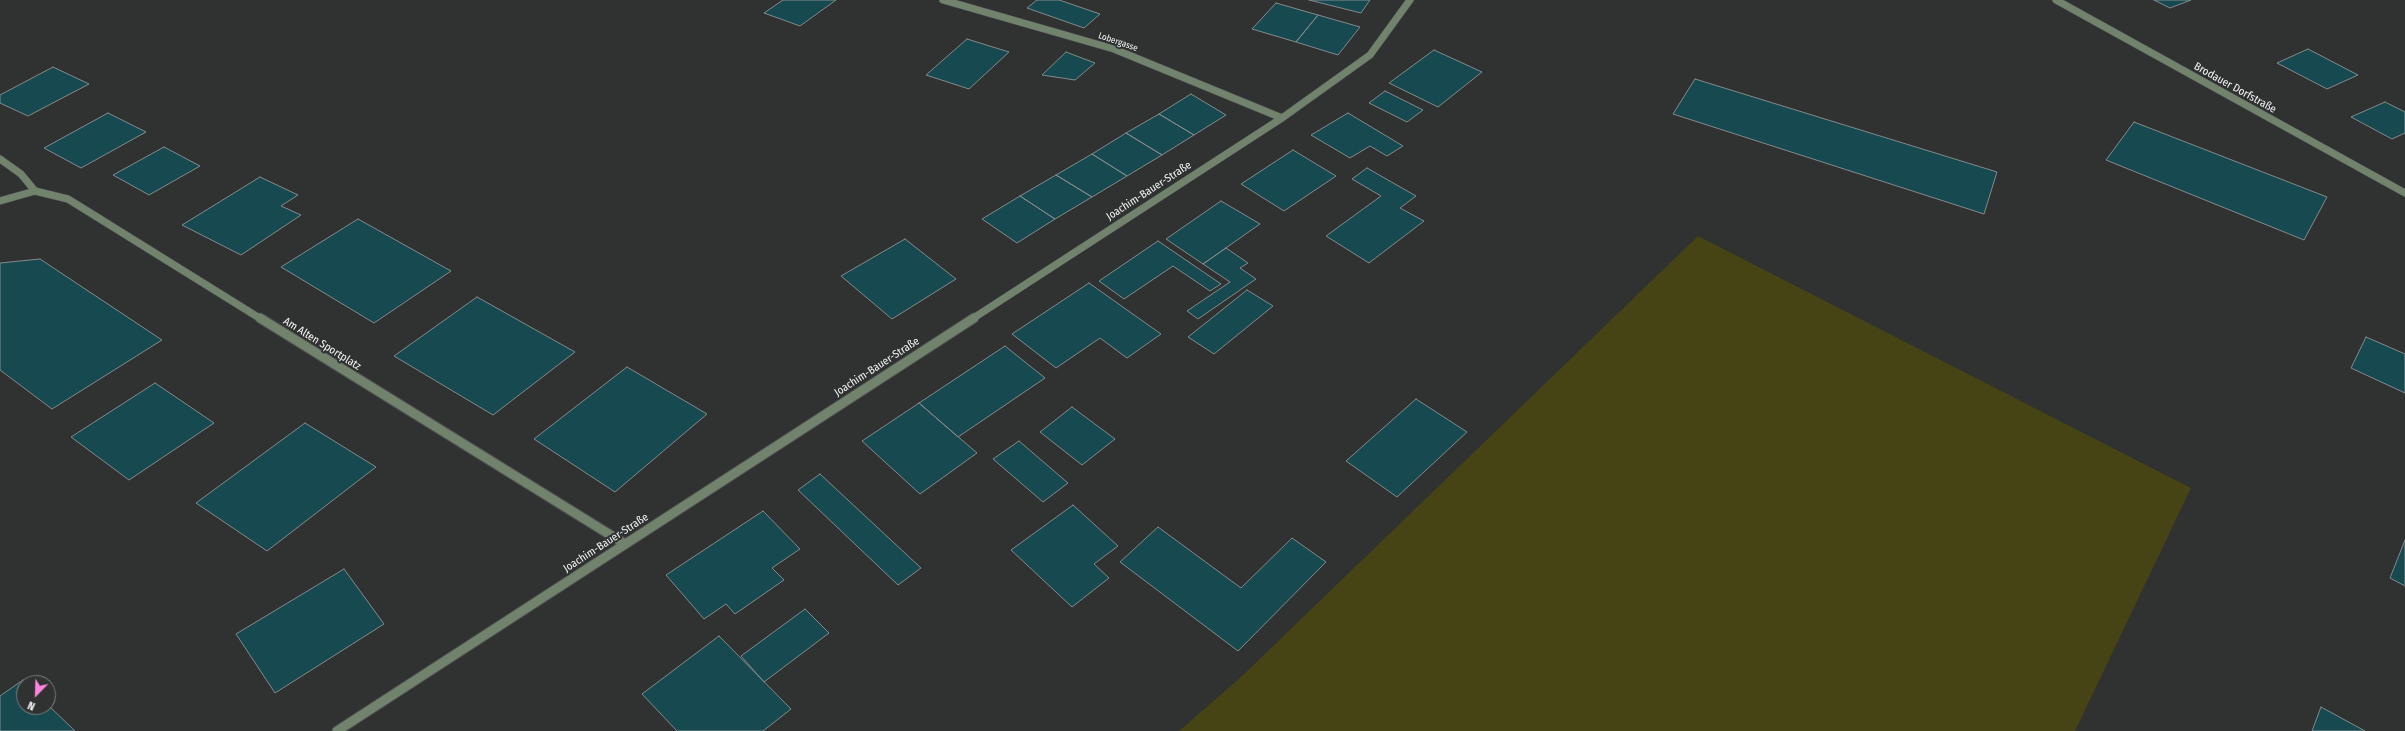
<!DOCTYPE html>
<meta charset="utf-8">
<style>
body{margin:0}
#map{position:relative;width:2405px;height:731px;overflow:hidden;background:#2f3231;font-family:"Fira Sans Condensed",sans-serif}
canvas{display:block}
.north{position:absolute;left:16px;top:675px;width:40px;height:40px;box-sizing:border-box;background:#2f3231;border:1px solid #7d7f7e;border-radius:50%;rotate:203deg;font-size:11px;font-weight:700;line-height:16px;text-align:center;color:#f1f3f2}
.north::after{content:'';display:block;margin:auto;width:14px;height:18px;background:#ff85df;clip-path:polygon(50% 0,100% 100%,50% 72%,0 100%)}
</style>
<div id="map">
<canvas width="2405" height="731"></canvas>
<div class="north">N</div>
</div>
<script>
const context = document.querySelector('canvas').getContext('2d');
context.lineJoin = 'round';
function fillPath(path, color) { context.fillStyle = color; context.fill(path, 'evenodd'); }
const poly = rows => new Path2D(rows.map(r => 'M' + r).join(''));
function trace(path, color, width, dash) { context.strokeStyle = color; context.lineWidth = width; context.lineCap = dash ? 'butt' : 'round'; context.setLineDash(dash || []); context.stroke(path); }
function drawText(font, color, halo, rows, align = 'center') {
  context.font = font + ' "Fira Sans Condensed",sans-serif'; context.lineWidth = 4; context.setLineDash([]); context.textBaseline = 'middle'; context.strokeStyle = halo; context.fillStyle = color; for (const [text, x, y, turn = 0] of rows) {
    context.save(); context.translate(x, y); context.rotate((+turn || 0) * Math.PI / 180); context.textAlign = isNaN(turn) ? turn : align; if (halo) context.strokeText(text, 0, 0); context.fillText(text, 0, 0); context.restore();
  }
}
const green = poly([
 [1698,236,2191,488,2075,731,1179,731,1242,676]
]);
const building = poly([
 [783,0,836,0,800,26,764,13,783,0],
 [1037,0,1059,0,1100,14,1084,28,1027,8,1037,0],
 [1309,0,1370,0,1361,13,1309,0],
 [2154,0,2191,0,2170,8,2154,0],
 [1276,3,1318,15,1296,42,1252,29,1276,3],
 [1318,15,1360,27,1338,55,1296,42,1318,15],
 [967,39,1009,52,969,89,926,75,967,39],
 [2308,49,2358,75,2327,89,2277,63,2308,49],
 [1434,50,1482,72,1438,107,1389,83,1434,50],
 [1066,52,1095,63,1075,80,1042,75,1066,52],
 [53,67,89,84,28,116,0,103,0,95,53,67],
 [1695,79,1997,172,1984,214,1673,114,1695,79],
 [1385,91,1423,110,1407,122,1369,103,1385,91],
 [1191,94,1226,115,1194,135,1159,114,1191,94],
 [2385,102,2405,112,2405,133,2392,139,2351,117,2385,102],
 [108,113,146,132,81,168,44,148,108,113],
 [1348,113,1403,146,1387,156,1370,146,1350,158,1311,135,1348,113],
 [1159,114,1194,135,1162,155,1126,133,1159,114],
 [2134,122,2327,197,2304,240,2106,160,2134,122],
 [1126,133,1162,155,1127,176,1092,154,1126,133],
 [164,147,200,166,149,195,113,175,164,147],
 [1293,150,1336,176,1284,211,1241,184,1293,150],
 [1092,154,1127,176,1092,197,1056,175,1092,154],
 [1367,168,1416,196,1400,208,1424,221,1369,263,1326,236,1381,196,1352,179,1367,168],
 [1056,175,1092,197,1055,219,1020,196,1056,175],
 [260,177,298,195,281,206,301,215,241,255,182,225,260,177],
 [1020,196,1055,219,1017,243,982,219,1020,196],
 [1221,201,1260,224,1203,264,1166,239,1221,201],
 [358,219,451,271,374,323,281,267,358,219],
 [905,239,956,279,892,319,841,276,905,239],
 [1158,241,1221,284,1210,291,1173,266,1124,299,1099,281,1158,241],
 [1226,248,1248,263,1240,268,1256,279,1198,319,1187,311,1230,282,1203,264,1226,248],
 [40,259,162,340,52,409,0,370,0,263,40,259],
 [1089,283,1161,334,1127,358,1100,338,1056,368,1012,334,1089,283],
 [1247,290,1273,306,1214,354,1188,337,1247,290],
 [477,297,575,352,493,415,394,356,477,297],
 [2366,337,2405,354,2405,393,2351,368,2366,337],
 [1005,346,1045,378,958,437,919,403,1005,346],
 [627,367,707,414,615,492,534,439,627,367],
 [155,383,214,423,129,480,71,437,155,383],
 [1416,399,1467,432,1397,497,1346,461,1416,399],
 [919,403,977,453,920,494,862,441,919,403],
 [1072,407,1115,439,1082,465,1040,432,1072,407],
 [305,423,376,467,267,551,196,503,305,423],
 [1019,441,1068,483,1043,502,993,459,1019,441],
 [820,474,921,568,898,585,798,490,820,474],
 [1073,505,1118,546,1094,564,1109,578,1072,607,1011,550,1073,505],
 [763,511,800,549,772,568,784,580,735,614,726,604,704,619,666,575,763,511],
 [1158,527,1241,588,1292,538,1326,562,1238,651,1120,562,1158,527],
 [2405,540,2405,586,2390,578,2405,540],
 [344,569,384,624,275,693,236,634,344,569],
 [805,609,829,633,764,682,741,656,805,609],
 [719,636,791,709,763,731,677,731,642,694,719,636],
 [23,680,25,683,24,707,48,707,48,705,75,731,0,731,0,696,23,680],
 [2321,707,2365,731,2312,731,2321,707]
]);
const service = poly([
 [0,159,21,174,35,191]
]);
const minorFar1 = poly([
 [943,0,1114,49,1282,118],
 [2056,0,2405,193],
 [0,201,35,191,68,199,261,319],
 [972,319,1282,118,1370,55,1410,0]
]);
const minor = poly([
 [260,318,625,544],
 [337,731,974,318]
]);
const farStreetnames = [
 ["Lobergasse",1118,42,19]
];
const streetNames = [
 ["Brodauer Dorfstraße",2235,88,29],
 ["Joachim-Bauer-Straße",1149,191,-33],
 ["Am Alten Sportplatz",322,344,32],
 ["Joachim-Bauer-Straße",877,367,-33],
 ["Joachim-Bauer-Straße",606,543,-33]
];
fillPath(green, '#464314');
fillPath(building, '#174a50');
trace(building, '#85898a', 1);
trace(service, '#4e5150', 8);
trace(minorFar1, '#4e5150', 8);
trace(minor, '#4e5150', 11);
trace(service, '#71836c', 7);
trace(minorFar1, '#71836c', 7);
trace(minor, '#71836c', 9);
drawText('9px', '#f1f3f2', '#2f3231', farStreetnames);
drawText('11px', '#f1f3f2', '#2f3231', streetNames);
</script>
